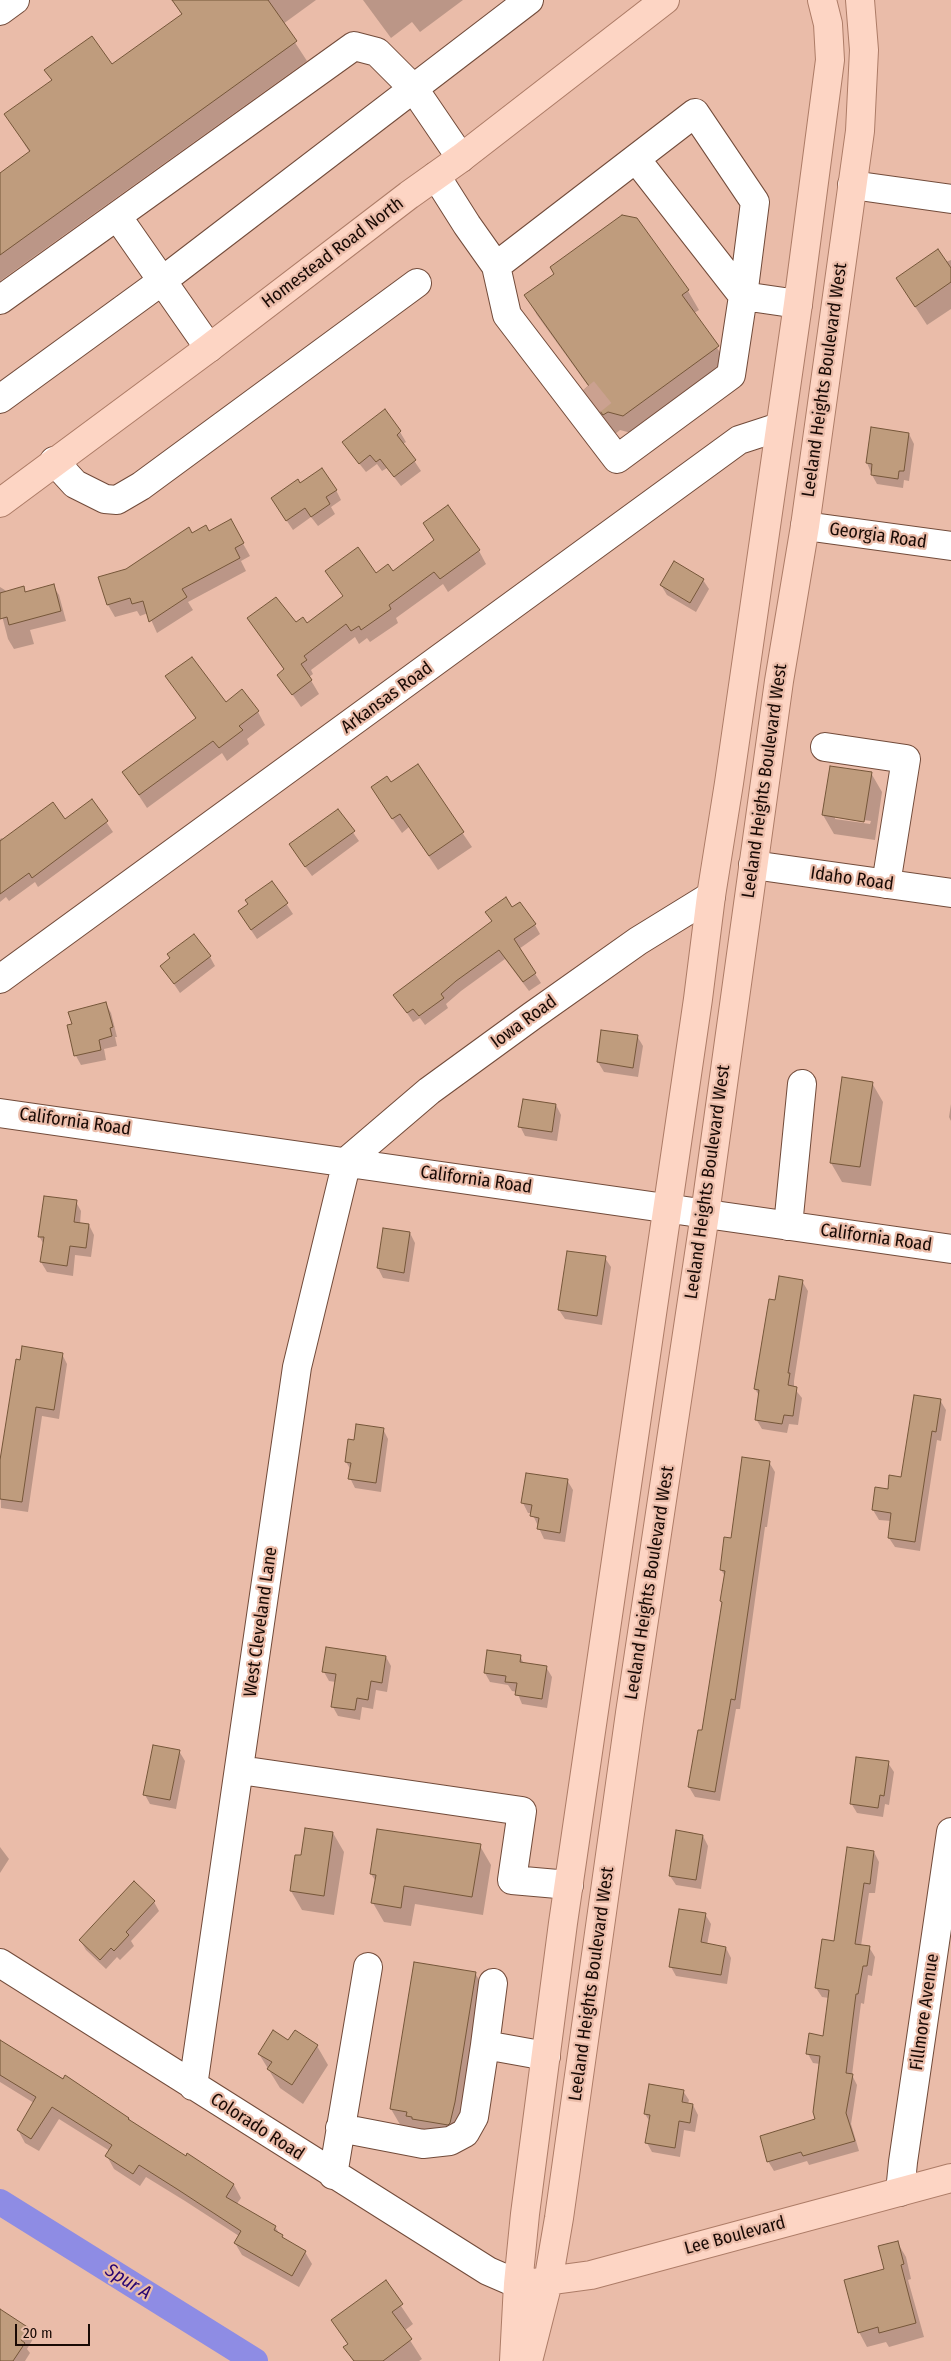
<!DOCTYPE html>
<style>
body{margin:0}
#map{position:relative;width:951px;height:2361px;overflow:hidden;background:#eabca9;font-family:"Fira Sans Condensed",sans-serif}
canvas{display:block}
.scale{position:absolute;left:15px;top:2324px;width:75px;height:22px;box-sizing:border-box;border:2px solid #190a05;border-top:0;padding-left:6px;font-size:15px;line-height:18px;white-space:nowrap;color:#190a05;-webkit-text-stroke:4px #eabca9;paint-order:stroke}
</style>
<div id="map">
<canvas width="951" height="2361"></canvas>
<div class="scale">20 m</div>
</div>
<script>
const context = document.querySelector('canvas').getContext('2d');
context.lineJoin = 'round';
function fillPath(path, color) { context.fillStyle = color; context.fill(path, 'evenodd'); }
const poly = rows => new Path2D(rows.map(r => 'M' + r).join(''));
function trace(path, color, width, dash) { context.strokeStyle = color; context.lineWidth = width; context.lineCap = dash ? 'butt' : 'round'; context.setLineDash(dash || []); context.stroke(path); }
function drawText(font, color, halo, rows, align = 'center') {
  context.font = font + ' "Fira Sans Condensed",sans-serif'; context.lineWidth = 4.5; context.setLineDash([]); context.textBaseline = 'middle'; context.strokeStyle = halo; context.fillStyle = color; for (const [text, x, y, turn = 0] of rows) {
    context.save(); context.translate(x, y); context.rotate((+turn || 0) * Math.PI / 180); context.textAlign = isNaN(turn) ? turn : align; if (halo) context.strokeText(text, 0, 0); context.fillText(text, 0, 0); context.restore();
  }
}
const shadow = poly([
 [172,0,316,0,283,24,307,61,0,281,0,175,30,153,6,115,52,81,46,70,112,65,182,15],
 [363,0,463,0,420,32,412,22,391,38],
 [636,219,688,291,699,310,694,313,729,366,635,434,620,430,615,434,585,390,589,387,537,315,526,296],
 [951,260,951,309,927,325,897,279],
 [385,411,400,432,406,442,403,444,421,471,401,486,387,468,382,471,377,464,366,472,350,452],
 [872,428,909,434,914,444,909,481,904,480,903,488,877,484,872,475,867,463],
 [300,485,336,490,341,500,331,507,335,514,318,526,311,517,293,530,278,508],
 [424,524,479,551,486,564,448,592,443,584,396,618,398,623,370,642,367,638,359,644,355,637,311,670,313,674,309,677,319,694,301,707,279,675,285,671,248,619,307,624,344,597,335,584,393,573,435,541],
 [208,532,237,533,250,556,241,561,246,571,188,602,193,610,157,633,148,613,140,616,137,611,115,617,108,605,100,578,126,570,191,534],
 [703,580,709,589,696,612,667,595,661,585],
 [53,586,59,595,66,621,30,630,34,644,14,649,8,639,0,608,0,587,8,592,23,588,26,593],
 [167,677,226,703,258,712,265,725,247,739,249,744,227,761,222,753,147,808,124,773,196,719],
 [417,766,472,847,438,870,409,827,402,833,381,802,391,784],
 [871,773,882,792,875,840,834,834,823,815],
 [835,816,871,821,870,824,835,819],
 [92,801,113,832,38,887,35,882,9,901,6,897,0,902,0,839,2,838,4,840,65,821],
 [338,811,359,841,312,876,296,854],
 [272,882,293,914,257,939,239,912],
 [512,909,535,925,540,934,519,949,541,983,529,991,505,959,461,991,446,1004,448,1008,425,1025,420,1018,413,1022,395,995,492,922,487,913],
 [210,957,215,966,180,993,162,966],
 [106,1004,111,1013,117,1037,115,1037,117,1046,104,1049,106,1060,81,1065,76,1056,69,1026],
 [603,1031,637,1036,643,1046,638,1077,604,1072,598,1062],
 [872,1083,883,1102,871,1186,842,1182,831,1163],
 [951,1104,951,1121,949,1117],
 [556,1105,561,1115,557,1141,525,1136,520,1126],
 [76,1202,81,1211,80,1224,89,1225,94,1235,91,1257,75,1255,73,1276,47,1272,41,1262,44,1245,39,1236],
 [384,1229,410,1233,415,1243,409,1282,383,1278,378,1268],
 [605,1258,611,1267,602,1325,565,1319,559,1310],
 [802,1281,808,1291,794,1381,794,1388,802,1398,798,1425,789,1424,787,1433,762,1429,756,1419,760,1397,755,1389,777,1301],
 [62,1354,67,1364,59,1419,42,1416,28,1512,1,1508,0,1470],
 [940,1400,946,1410,941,1441,937,1440,920,1551,895,1547,889,1538,891,1521,879,1520,873,1510,889,1491,902,1478],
 [383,1429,388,1439,381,1492,355,1488,350,1478,351,1470,346,1462,355,1441],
 [769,1462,775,1472,767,1527,765,1527,740,1709,736,1709,720,1801,695,1797,689,1787,703,1732,723,1604,721,1601,725,1576,721,1570,733,1539],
 [567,1480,573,1490,565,1542,544,1539,532,1513,528,1513,523,1503],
 [520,1656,524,1664,546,1667,552,1677,547,1708,522,1704,517,1692,512,1691,508,1685,490,1682,485,1673],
 [386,1657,391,1666,387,1692,376,1690,373,1709,362,1707,360,1720,338,1716,333,1707,336,1682,329,1681,324,1672],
 [179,1751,185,1761,176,1809,150,1804,145,1795],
 [888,1763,894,1772,889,1805,885,1804,883,1817,857,1813,851,1803],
 [333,1833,344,1852,334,1915,302,1910,291,1891,302,1856],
 [703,1836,708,1846,701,1889,676,1885,670,1876],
 [480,1846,491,1865,483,1915,415,1904,411,1926,384,1922,373,1903,376,1882,371,1874],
 [0,1847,9,1859,0,1873],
 [874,1852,879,1862,875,1893,869,1893,861,1946,869,1947,875,1957,872,1976,868,1975,864,2004,861,2003,852,2075,857,2085,851,2124,859,2151,809,2165,807,2161,774,2171,768,2161,816,2120,820,2064,813,2063,808,2054,824,2037,829,1998,822,1997,816,1988],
 [154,1902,159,1911,131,1941,134,1946,120,1960,117,1957,106,1969,86,1950,80,1940],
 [705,1914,711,1924,707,1945,726,1948,731,1958,727,1984,676,1976,671,1967],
 [475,1973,486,1992,465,2122,424,2138,402,2128,391,2109],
 [0,2041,129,2118,131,2122,186,2157,188,2155,234,2185,241,2198,236,2205,275,2227,284,2240,305,2252,312,2264,299,2287,242,2255,235,2243,239,2236,185,2201,146,2177,140,2186,114,2169,107,2156,110,2151,59,2119,39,2151,25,2143,18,2130,34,2103,0,2082],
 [289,2042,317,2046,328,2065,303,2104,280,2088,259,2054],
 [683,2091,689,2100,688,2104,693,2105,698,2115,695,2132,684,2130,680,2157,652,2152,647,2143,650,2122,645,2114],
 [897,2242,906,2257,911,2279,908,2280,924,2337,889,2347,886,2342,867,2347,859,2332],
 [385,2282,413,2324,404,2331,422,2359,419,2361,353,2361,345,2347,348,2345,333,2321],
 [0,2311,28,2329,33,2339,27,2349,30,2353,25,2361,0,2361]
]);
const canal = poly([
 [0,2202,255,2361]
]);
const building = poly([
 [172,0,268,0,297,41,0,255,0,173,30,151,4,114,52,80,44,70,92,36,112,64,182,14,172,0],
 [622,215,637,218,689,290,682,295,719,346,623,416,608,412,603,415,584,390,589,386,524,295,554,274,550,267,622,215],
 [938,249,951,268,951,282,915,307,896,278,938,249],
 [385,409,401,431,397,435,416,460,394,477,380,459,376,462,370,455,359,464,342,442,385,409],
 [871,427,909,433,904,471,899,471,898,479,871,475,872,464,866,463,871,427],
 [322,468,337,490,326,497,330,504,311,517,305,508,286,521,271,498,298,479,300,483,322,468],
 [448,505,480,550,440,579,434,572,389,605,391,609,361,630,359,626,351,631,346,624,304,656,307,660,301,664,312,680,292,695,277,675,284,669,247,618,276,597,296,622,303,617,307,623,343,596,325,571,358,547,376,573,388,564,393,571,434,540,423,523,448,505],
 [231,519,244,543,235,548,240,558,182,589,187,597,149,622,143,601,132,604,130,598,107,605,98,577,126,569,189,527,192,533,206,525,209,531,231,519],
 [674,561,704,579,690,603,660,585,674,561],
 [54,584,61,611,9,625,7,617,0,619,0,593,24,586,25,592,54,584],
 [192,657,226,702,242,689,259,711,239,726,243,730,219,748,213,741,139,795,122,772,196,718,165,676,192,657],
 [418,764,464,832,429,856,400,814,392,819,371,787,387,776,391,782,418,764],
 [830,766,872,772,864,822,822,815,830,766],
 [92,799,108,821,32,878,29,873,0,894,0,841,53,802,65,819,92,799],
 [338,809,355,831,305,867,289,844,338,809],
 [272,881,288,903,251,930,238,911,248,904,245,900,272,881],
 [506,897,512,907,520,902,536,924,514,939,536,973,523,982,499,950,456,981,441,994,444,998,419,1016,413,1009,407,1013,393,995,492,921,485,912,506,897],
 [194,934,211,956,174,984,160,966,170,958,167,954,194,934],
 [106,1002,113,1027,110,1028,112,1036,99,1040,101,1050,74,1056,67,1025,72,1024,68,1012,106,1002],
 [601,1030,638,1035,633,1068,597,1062,601,1030],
 [842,1077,873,1082,860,1167,830,1163,842,1077],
 [523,1099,556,1104,552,1132,518,1127,523,1099],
 [44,1196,77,1200,74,1222,89,1224,86,1248,70,1246,67,1266,40,1262,44,1237,38,1237,44,1196],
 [383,1228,410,1232,404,1273,377,1268,383,1228],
 [567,1251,606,1256,597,1316,558,1310,567,1251],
 [779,1276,803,1280,788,1373,790,1373,788,1385,797,1387,793,1416,784,1415,782,1424,755,1420,759,1390,754,1389,769,1299,775,1300,779,1276],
 [22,1346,63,1353,54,1410,36,1407,22,1502,0,1499,0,1460,16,1359,20,1360,22,1346],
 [914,1395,941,1399,936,1432,932,1431,915,1542,888,1538,891,1513,872,1510,875,1487,888,1489,889,1475,901,1477,914,1395],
 [356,1424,384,1428,376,1483,348,1479,351,1463,345,1462,348,1439,354,1440,356,1424],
 [742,1457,770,1461,735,1700,731,1699,715,1792,688,1787,698,1730,702,1730,722,1602,720,1601,725,1571,720,1570,724,1537,731,1538,742,1457],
 [526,1473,568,1479,560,1533,537,1529,539,1518,530,1516,532,1505,521,1503,526,1473],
 [326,1647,386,1656,382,1683,371,1681,368,1700,357,1698,355,1710,331,1707,336,1674,322,1672,326,1647],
 [487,1650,521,1655,520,1662,547,1666,542,1699,515,1695,517,1683,505,1682,506,1676,484,1673,487,1650],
 [153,1745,180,1750,170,1800,143,1795,153,1745],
 [856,1757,889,1761,884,1796,880,1795,878,1808,850,1804,856,1757],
 [305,1828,333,1832,324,1896,290,1891,295,1855,301,1855,305,1828],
 [377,1829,481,1844,472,1897,404,1886,401,1908,371,1903,376,1875,370,1874,377,1829],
 [676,1830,703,1835,696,1880,669,1876,676,1830],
 [847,1847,874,1851,870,1884,864,1883,855,1944,870,1946,867,1966,863,1966,858,1994,856,1994,846,2073,853,2074,846,2113,855,2141,803,2156,801,2152,767,2162,760,2136,815,2119,813,2112,820,2056,806,2054,809,2033,823,2036,829,1990,815,1988,822,1939,834,1941,847,1847],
 [134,1881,155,1901,126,1932,129,1935,114,1951,111,1948,100,1960,79,1940,134,1881],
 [679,1909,706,1913,701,1942,726,1947,721,1975,669,1967,679,1909],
 [414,1962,476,1972,455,2102,450,2123,448,2125,412,2119,412,2117,406,2116,407,2112,390,2109,414,1962],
 [273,2030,288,2040,295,2030,318,2045,292,2085,267,2069,272,2062,258,2054,273,2030],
 [0,2040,63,2079,65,2075,129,2118,128,2119,186,2156,187,2153,234,2184,226,2197,276,2226,274,2230,283,2235,282,2237,306,2251,292,2276,234,2243,241,2231,177,2189,139,2165,133,2174,105,2156,112,2145,52,2107,31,2139,17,2130,36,2097,0,2075,0,2040],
 [649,2084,684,2090,682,2102,693,2104,690,2123,679,2121,675,2148,645,2143,650,2115,644,2114,649,2084],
 [898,2241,904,2264,901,2265,916,2323,879,2333,878,2327,858,2333,844,2280,884,2269,878,2246,898,2241],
 [386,2280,403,2304,392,2312,412,2339,383,2361,354,2361,343,2347,348,2344,331,2320,386,2280],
 [0,2309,29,2328,21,2340,25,2343,13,2361,0,2361,0,2309]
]);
const minorTunnel = poly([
 [583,390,603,415]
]);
const minor = poly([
 [0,11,15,0],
 [436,176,467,225,496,266,695,113,755,202,743,296,798,304],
 [852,185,951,199],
 [117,216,209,348],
 [496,266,507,315,617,459,731,375,743,296,636,159],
 [0,300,354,46,377,52,414,89,461,158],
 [0,399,162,281,529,0],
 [54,461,75,484,105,499,117,500,141,486,417,283],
 [805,526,951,546],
 [825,747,906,759,886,884],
 [753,865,951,893],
 [0,979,739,440,779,427],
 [0,1113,951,1249],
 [788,1226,802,1084],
 [240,1770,522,1811,512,1880,569,1885],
 [0,1963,488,2271,518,2284],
 [485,2045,493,1983],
 [193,2086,297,1367,347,1161,429,1091,532,1016,638,941,711,896],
 [340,2128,423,2144,450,2141,465,2133,474,2117,485,2045,546,2056],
 [333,2175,368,1967],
 [900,2192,903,2162,951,1832]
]);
const major = poly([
 [0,503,209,348,409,195,461,158,665,0],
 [532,2283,591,2275,951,2178],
 [514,2361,518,2284,525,2214,563,1923,698,999,711,896,729,783,798,304,830,60,828,24,822,0],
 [528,2361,548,2282,559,2218,630,1713,705,1214,779,681,805,526,860,131,864,50,860,0]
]);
const streetNames = [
 ["Homestead Road North",333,253,-37],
 ["Leeland Heights Boulevard West",825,380,-82],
 ["Georgia Road",878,536,8],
 ["Arkansas Road",387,698,-36],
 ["Leeland Heights Boulevard West",765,781,-82],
 ["Idaho Road",852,879,8],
 ["Iowa Road",524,1022,-36],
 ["California Road",75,1122,8],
 ["California Road",476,1180,8],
 ["Leeland Heights Boulevard West",708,1182,-82],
 ["California Road",876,1238,8],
 ["Leeland Heights Boulevard West",650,1583,-81],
 ["West Cleveland Lane",261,1622,-82],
 ["Leeland Heights Boulevard West",592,1984,-82],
 ["Fillmore Avenue",925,2012,-82],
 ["Colorado Road",257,2127,33],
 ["Lee Boulevard",735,2236,-15]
];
const waterNames = [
 ["Spur A",128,2282,32]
];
fillPath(shadow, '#0003');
trace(canal, '#8e8ce4', 26);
fillPath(building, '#bf9c7d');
trace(building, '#755639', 1);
trace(minorTunnel, '#cba190', 28, [28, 14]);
trace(minor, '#724b3a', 30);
trace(major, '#ad7c67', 30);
trace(minor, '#fff', 28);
trace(major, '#fdd5c4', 28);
drawText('18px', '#190a05', '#eabca9', streetNames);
drawText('italic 19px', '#280572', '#eabca9', waterNames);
</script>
